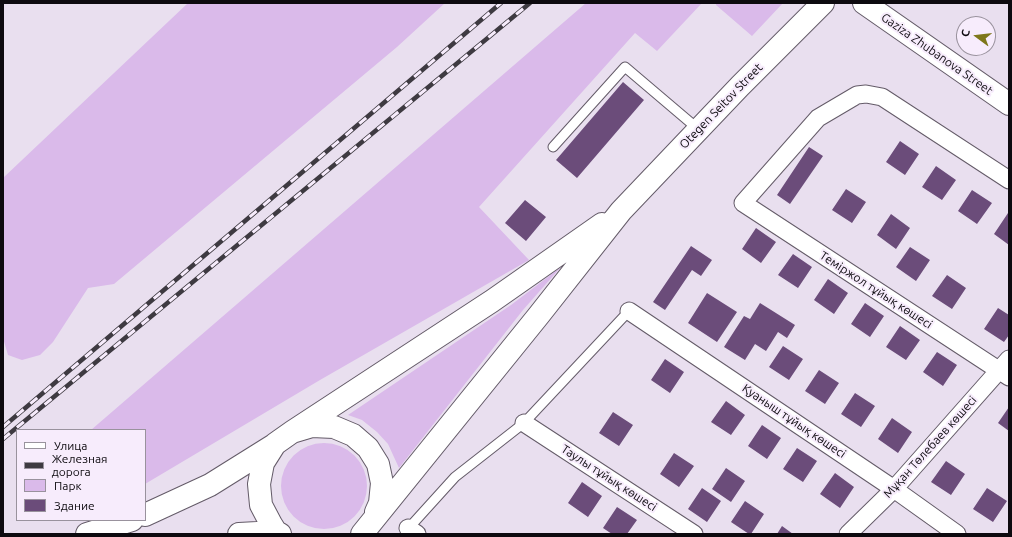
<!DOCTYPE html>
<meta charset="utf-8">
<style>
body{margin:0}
#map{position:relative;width:1012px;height:537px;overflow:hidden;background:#e9dfef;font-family:Ubuntu,sans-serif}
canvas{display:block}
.frame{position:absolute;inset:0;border:4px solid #0d0a0f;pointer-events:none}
.legend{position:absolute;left:16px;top:429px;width:130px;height:92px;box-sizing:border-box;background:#f7ecfc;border:1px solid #99929d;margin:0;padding:5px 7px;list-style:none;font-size:12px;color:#0d0a0f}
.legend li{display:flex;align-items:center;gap:8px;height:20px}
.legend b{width:20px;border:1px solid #99929d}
.north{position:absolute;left:956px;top:16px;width:40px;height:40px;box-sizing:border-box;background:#f7ecfc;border:1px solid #99929d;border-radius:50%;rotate:285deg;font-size:11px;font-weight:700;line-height:16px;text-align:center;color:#0d0a0f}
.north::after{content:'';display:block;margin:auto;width:14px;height:18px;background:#7e771b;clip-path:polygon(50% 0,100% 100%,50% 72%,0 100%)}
</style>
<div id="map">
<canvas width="1012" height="537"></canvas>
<div class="frame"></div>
<ul class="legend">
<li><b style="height:5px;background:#fff"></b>Улица</li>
<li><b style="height:5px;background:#3e3a41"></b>Железная дорога</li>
<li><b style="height:11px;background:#dabaea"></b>Парк</li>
<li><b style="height:11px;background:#6b4c7a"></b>Здание</li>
</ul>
<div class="north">С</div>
</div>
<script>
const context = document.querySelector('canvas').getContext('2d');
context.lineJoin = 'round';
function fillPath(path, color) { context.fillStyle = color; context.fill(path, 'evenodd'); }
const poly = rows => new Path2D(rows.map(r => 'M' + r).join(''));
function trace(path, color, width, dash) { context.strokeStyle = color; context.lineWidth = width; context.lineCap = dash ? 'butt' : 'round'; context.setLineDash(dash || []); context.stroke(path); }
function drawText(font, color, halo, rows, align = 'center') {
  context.font = font + ' Ubuntu,sans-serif'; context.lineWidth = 4; context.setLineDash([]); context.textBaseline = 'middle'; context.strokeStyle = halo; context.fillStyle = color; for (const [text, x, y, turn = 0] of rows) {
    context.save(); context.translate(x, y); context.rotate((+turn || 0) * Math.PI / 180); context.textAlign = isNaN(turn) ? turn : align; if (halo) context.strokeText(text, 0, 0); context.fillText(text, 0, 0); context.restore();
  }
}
const green = poly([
 [188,3,445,3,397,47,114,284,88,288,53,342,40,355,22,360,8,355,3,338,3,178],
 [586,3,702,3,657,51,635,33,479,207,529,260,320,380,145,484,145,430,91,430],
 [716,3,783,3,752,36,716,5],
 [561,267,523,310,399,468,388,444,377,432,362,420,348,415,511,305],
 '281 486a43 43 0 1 1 86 0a43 43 0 1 1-86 0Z'
]);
const building = poly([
 [623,82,644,100,577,178,556,160],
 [900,141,919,154,905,175,886,162],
 [809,147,823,156,790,204,777,195],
 [936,166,956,180,942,200,922,187],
 [846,189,866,202,852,223,832,210],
 [972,190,992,203,977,224,958,211],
 [525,200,546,217,526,241,505,223],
 [1008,213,1009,214,1009,245,994,234],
 [891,214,910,228,896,249,877,235],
 [756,228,776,242,761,263,742,249],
 [691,246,712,260,701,276,692,270,665,310,653,302],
 [910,247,930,260,916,281,896,267],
 [793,254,812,267,798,288,778,275],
 [947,275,966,288,952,309,932,296],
 [828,279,848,293,834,314,814,300],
 [707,293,737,312,717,342,688,323],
 [760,303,795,325,787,338,778,332,766,351,755,344,745,360,724,347,744,316,750,319],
 [865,303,884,316,870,337,851,324],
 [998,308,1009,315,1009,335,1004,342,984,329],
 [900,326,920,340,906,360,886,347],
 [783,346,803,359,789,380,769,367],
 [937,352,957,365,943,386,923,372],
 [665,359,684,372,670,393,651,380],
 [819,370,839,383,825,404,805,391],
 [855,393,875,406,861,427,841,414],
 [726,401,745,415,731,435,711,422],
 [1009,407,1009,431,998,423],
 [613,412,633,425,619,446,599,433],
 [892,418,912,432,898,453,878,439],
 [762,425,781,438,767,459,748,446],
 [797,448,817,461,803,482,783,469],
 [674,453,694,466,679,487,660,474],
 [946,461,965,474,951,495,931,482],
 [726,468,745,481,731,502,712,489],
 [835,473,854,487,840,508,820,494],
 [582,482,602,496,588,517,568,503],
 [702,488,721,501,707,522,688,509],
 [987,488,1007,501,993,522,973,509],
 [745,501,764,514,751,534,749,534,731,522],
 [617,507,637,520,627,534,612,534,603,528],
 [782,526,793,534,777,534]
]);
const service = poly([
 [553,147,625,67,698,129],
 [407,530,455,477,524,423,629,311]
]);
const minor = poly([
 [1009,180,882,97,866,94,857,95,818,118,743,203,1009,377],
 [629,311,894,489,957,534],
 [524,423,694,534],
 [408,528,417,534],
 [848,534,894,489,1009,359]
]);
const secondary = poly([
 [864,3,1009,104],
 [292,432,492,301,602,224],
 [145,515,210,485,274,445],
 [87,534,132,520],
 [239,534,276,532],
 [280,534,276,532,271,524,261,505,259,484,263,463,275,444,292,432,312,426,334,427,353,435,368,448,378,464,382,483,380,503,376,512],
 [362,534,539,315,621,211,740,86,823,3]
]);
const primary = poly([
 [276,534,276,532]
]);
const rail = poly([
 [3,427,501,3],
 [3,439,530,3]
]);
const streetNames = [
 ["Gaziza Zhubanova Street",937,54,35],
 ["Otegen Seitov Street",721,106,-46],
 ["Теміржол тұйық көшесі",876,290,33],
 ["Қуаныш тұйық көшесі",794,421,34],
 ["Мұқан Төлебаев көшесі",930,447,-48],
 ["Таулы тұйық көшесі",609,478,33]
];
fillPath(green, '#dabaea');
fillPath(building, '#6b4c7a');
trace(service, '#645b68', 11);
trace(minor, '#645b68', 19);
trace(secondary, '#645b68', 24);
trace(primary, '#645b68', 24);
trace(service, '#fff', 9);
trace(minor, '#fff', 17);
trace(secondary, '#fff', 22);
trace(primary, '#fff', 22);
trace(rail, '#3e3a41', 4.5);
trace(rail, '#f7ecfc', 3, [9]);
drawText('12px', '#0d0a0f', '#f7ecfc', streetNames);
</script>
